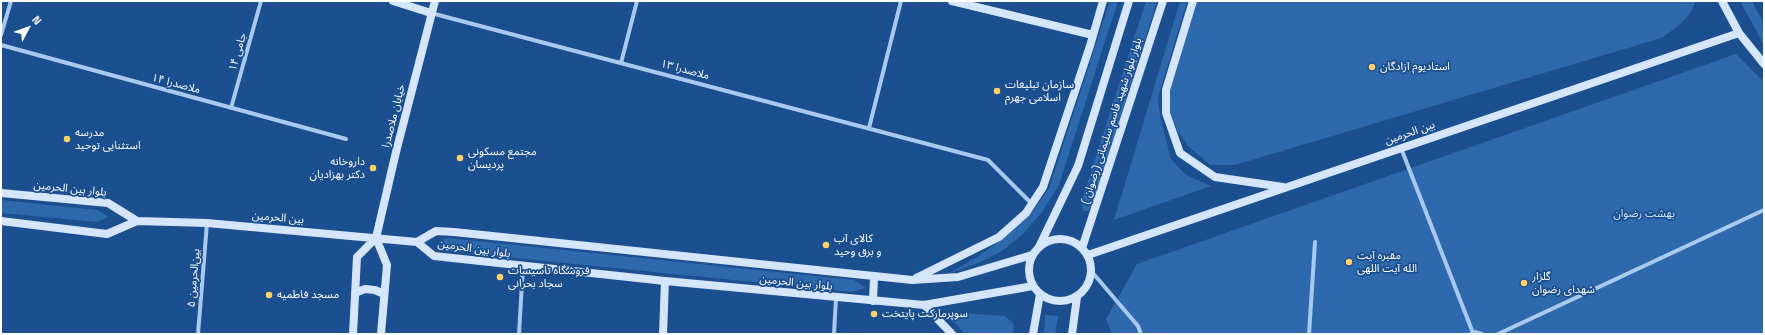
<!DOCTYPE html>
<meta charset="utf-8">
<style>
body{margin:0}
#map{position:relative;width:1765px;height:335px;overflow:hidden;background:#1b4f8f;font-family:"Space Grotesk",sans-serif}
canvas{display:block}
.frame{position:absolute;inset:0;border:2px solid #fff;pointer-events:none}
.north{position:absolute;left:8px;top:8px;width:40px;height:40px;-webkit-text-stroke:3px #1b4f8f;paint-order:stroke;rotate:49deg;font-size:11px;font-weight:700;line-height:16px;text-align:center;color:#fff}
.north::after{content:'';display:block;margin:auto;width:14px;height:18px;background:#fff;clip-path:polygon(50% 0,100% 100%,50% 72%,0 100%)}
</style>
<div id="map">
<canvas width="1765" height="335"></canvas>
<div class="frame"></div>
<div class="north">N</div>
</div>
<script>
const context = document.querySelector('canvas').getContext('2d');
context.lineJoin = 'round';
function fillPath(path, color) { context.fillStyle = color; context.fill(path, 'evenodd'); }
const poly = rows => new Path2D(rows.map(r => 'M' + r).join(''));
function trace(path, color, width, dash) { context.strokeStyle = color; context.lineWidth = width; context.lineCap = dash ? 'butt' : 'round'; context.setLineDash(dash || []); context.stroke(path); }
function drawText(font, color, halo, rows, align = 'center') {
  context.font = font + ' "Space Grotesk","Noto Sans Arabic",sans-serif'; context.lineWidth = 3.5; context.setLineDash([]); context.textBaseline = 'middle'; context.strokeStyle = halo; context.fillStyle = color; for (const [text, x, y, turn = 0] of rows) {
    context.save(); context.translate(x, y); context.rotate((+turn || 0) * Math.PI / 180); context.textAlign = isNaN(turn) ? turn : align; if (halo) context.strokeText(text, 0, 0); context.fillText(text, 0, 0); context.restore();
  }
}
const green = poly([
 [1110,1,1118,1,1059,185,1043,211,1022,235,1002,251,978,263,948,274,977,257,1001,240,1032,213,1049,188],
 [1146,1,1157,1,1092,207,1088,211,1083,211,1081,203],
 [1180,1,1187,1,1158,98,1160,116,1171,159,1186,175,1211,186,1114,220],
 [1197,1,1696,1,1689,15,1677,27,1663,37,1648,42,1235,165,1210,165,1188,146,1177,130,1170,111,1170,91],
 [1740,1,1752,1,1764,24,1764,45],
 [1736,54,1764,82,1764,334,1112,334,1106,319,1137,264],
 [1,200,98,210,108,217,97,222,1,213],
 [448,238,854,280,866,288,852,292,446,251,441,249,438,244,442,239],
 [945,312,1005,316,1014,324,1013,334,965,334],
 [1045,315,1058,316,1055,334,1044,334]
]);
const street = poly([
 [431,13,988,160,1032,204],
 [1,35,11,1],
 [1,45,346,139],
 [621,63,637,1],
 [231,108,261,1],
 [869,128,901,1],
 [1401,148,1473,333],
 [1092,272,1138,326,1141,334],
 [198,334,207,223],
 [519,334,523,266],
 [834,334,836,298],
 [1309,334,1315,242],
 [1471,334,1475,332,1482,334],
 [1498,334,1764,210]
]);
const secondary = poly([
 [393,1,431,13],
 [952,1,1093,35],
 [1193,1,1166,90,1166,113,1180,153,1215,177,1283,187],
 [1722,1,1739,33,1764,64],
 [1,193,108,203,137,221],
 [1,221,107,234,137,221,207,223,417,242],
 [376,238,396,152,435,1],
 [376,238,387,265,381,334],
 '1029 270a31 31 0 1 1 62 0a31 31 0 1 1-62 0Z',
 [417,242,434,256,665,281,924,305,1033,286],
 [417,242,436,231,454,232,912,280,958,277,1032,255],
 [1039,247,1078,166,1129,1],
 [1082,248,1163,1],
 [1088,255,1739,33],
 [916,278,999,237,1026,213,1043,187,1090,46,1103,1],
 [355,293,365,289,375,290,384,294],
 [873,301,874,277],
 [924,305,952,334],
 [353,334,357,257,376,238],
 [663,334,665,281],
 [1033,334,1040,294],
 [1072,334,1077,297]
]);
const markers = [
 [1372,67,4,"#ffd166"],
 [997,91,4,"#ffd166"],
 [67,139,4,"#ffd166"],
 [460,158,4,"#ffd166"],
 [373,168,4,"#ffd166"],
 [826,245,4,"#ffd166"],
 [1349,262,4,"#ffd166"],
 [500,277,4,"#ffd166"],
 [1524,283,4,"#ffd166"],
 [269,295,4,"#ffd166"],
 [874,314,4,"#ffd166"]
];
const streetNames = [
 ["جامی ۱۴",238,52,-74],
 ["ملاصدرا ۱۳",685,70,15],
 ["ملاصدرا ۱۴",176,84,15],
 ["خیابان ملاصدرا",394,116,-76],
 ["بلوار بلوار شهید قاسم سلیمانی (رضوان )",1112,121,-72],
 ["بین الحرمین",1410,133,-19],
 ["بلوار بین الحرمین",70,189,6],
 ["بین الحرمین",278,218,5],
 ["بلوار بین الحرمین",474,249,8],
 ["بین‌الحرمین ۵",194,278,-85],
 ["بلوار بین الحرمین",796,283,6]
];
const poiNames = [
 ["استادیوم آزادگان",1380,67],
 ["سازمان تبلیغات",1005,85],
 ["اسلامی جهرم",1005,98],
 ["مدرسه",75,133],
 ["استثنایی توحید",75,146],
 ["مجتمع مسکونی",468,152],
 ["پردیسان",468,165],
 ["داروخانه",365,162,"right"],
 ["دکتر بهزادیان",365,175,"right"],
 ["کالای آب",834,239],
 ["و برق وحید",834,252],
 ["مقبره آیت",1357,256],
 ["الله آیت اللهی",1357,269],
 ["فروشگاه تاسیسات",508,271],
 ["سجاد بحرانی",508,284],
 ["گلزار",1532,277],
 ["شهدای رضوان",1532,290],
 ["مسجد فاطمیه",277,295],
 ["سوپرمارکت پایتخت",882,314]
];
const parkNames = [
 ["بهشت رضوان",1644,214]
];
fillPath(green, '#2e69ad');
trace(street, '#a9c9ee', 4);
trace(secondary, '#d6e6fa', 8);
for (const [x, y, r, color] of markers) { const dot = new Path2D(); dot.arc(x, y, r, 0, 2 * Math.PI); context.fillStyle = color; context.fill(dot); trace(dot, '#1b4f8f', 1.5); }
drawText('11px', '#fff', '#1b4f8f', streetNames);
drawText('11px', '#fff', '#1b4f8f', poiNames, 'left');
drawText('11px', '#cfe3fa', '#1b4f8f', parkNames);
</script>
